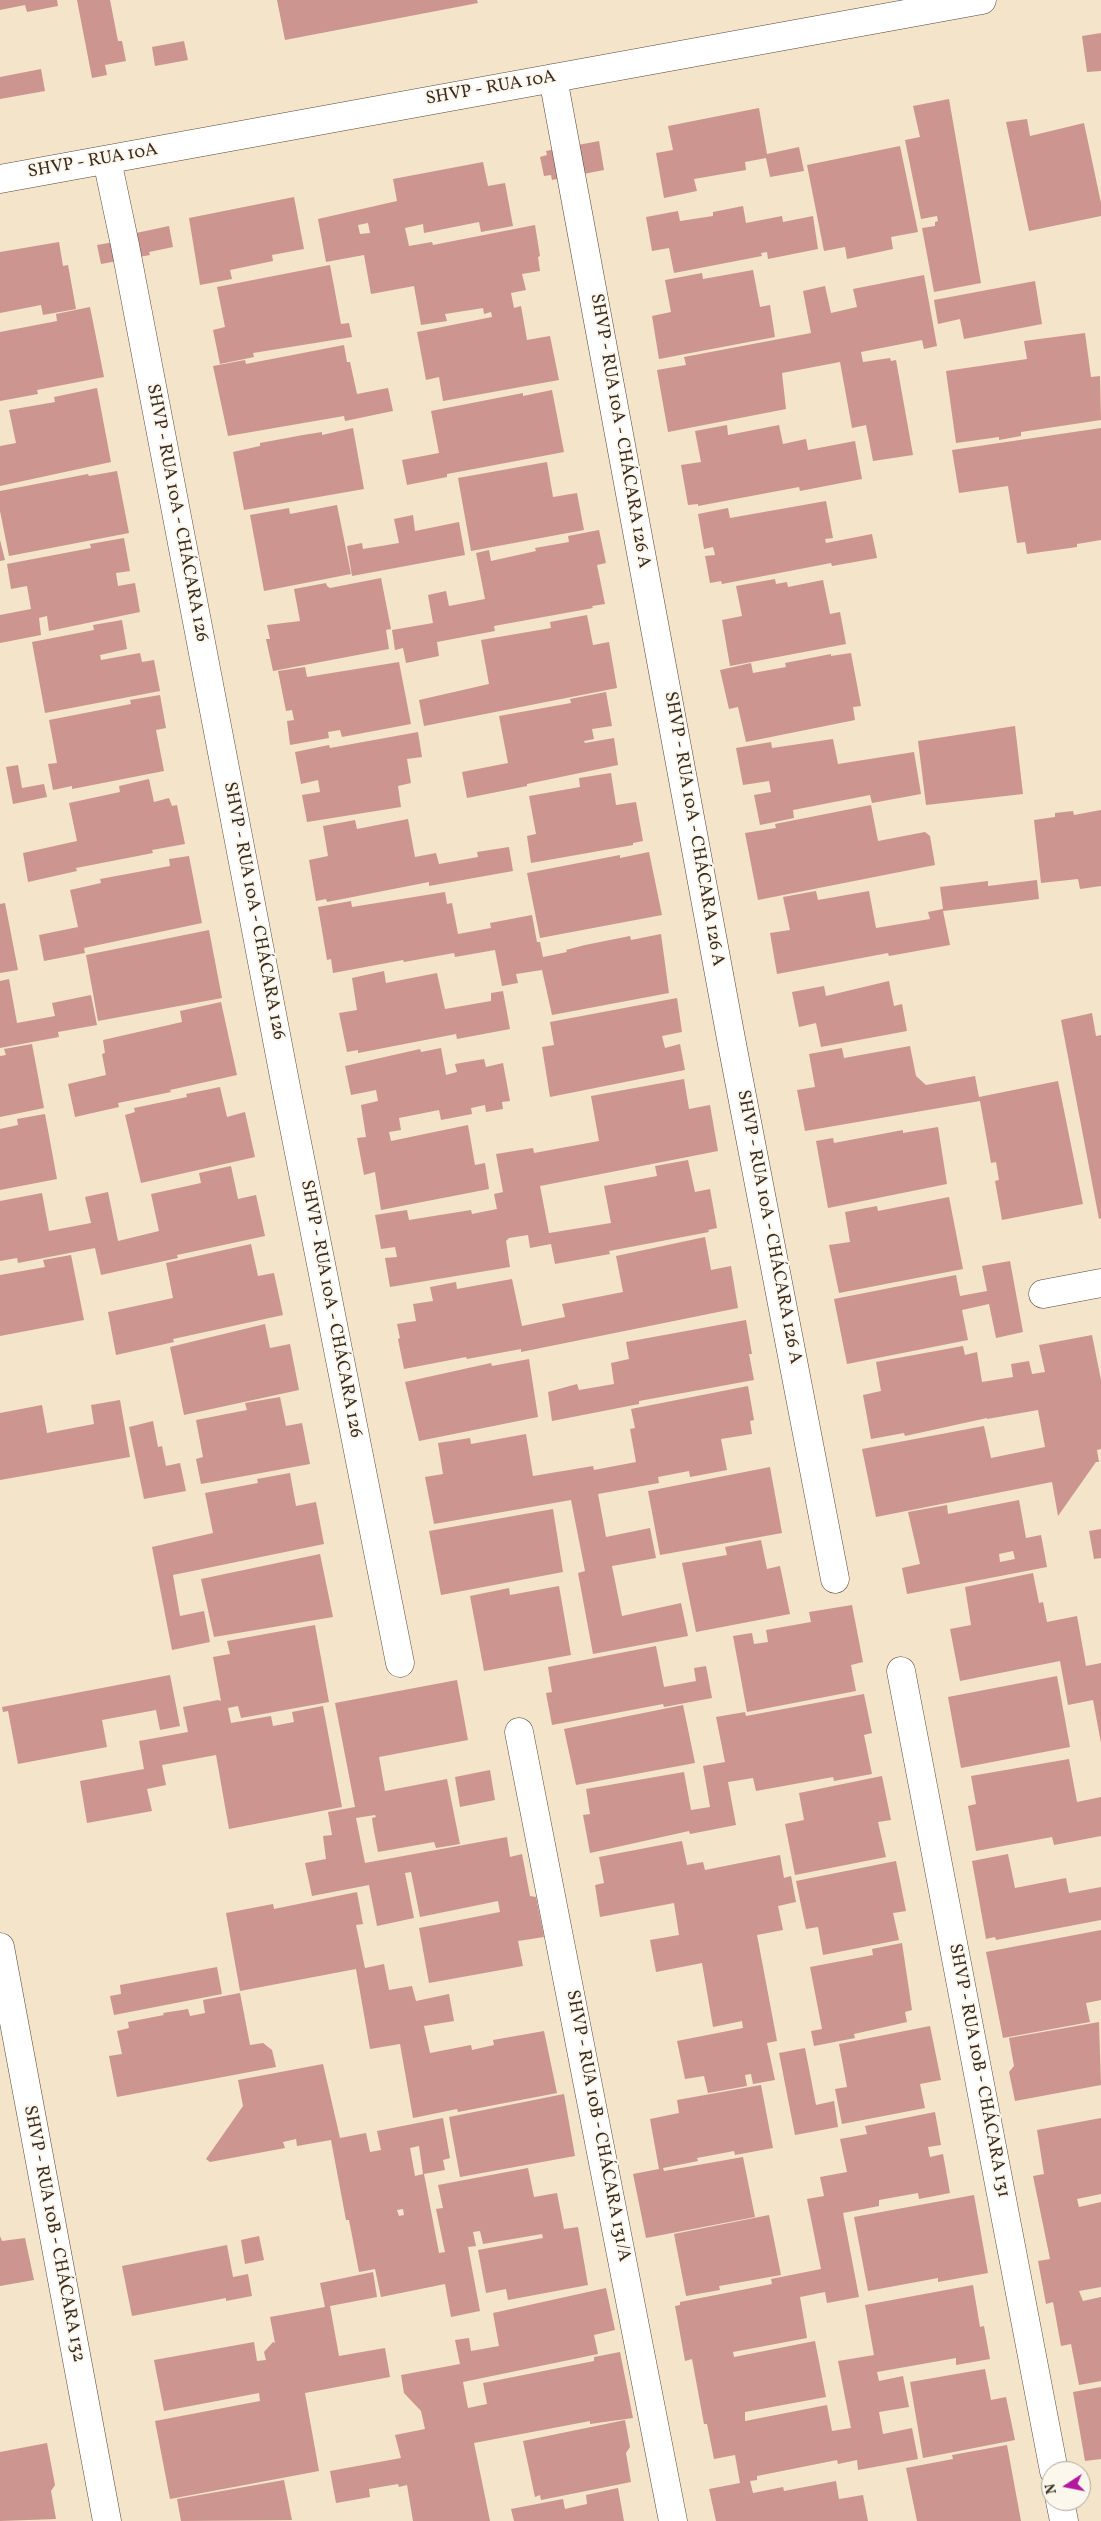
<!DOCTYPE html>
<meta charset="utf-8">
<style>
body{margin:0}
#map{position:relative;width:1101px;height:2521px;overflow:hidden;background:#f3e4ca;font-family:Vollkorn,serif}
canvas{display:block}
.north{position:absolute;left:1041px;top:2461px;width:50px;height:50px;box-sizing:border-box;background:#fbf7ec;border:1px solid #aea59a;border-radius:50%;rotate:259deg;font-size:14px;font-weight:700;line-height:20px;text-align:center;color:#3b2a1e}
.north::after{content:'';display:block;margin:auto;width:18px;height:22px;background:#b5179e;clip-path:polygon(50% 0,100% 100%,50% 72%,0 100%)}
</style>
<div id="map">
<canvas width="1101" height="2521"></canvas>
<div class="north">N</div>
</div>
<script>
const context = document.querySelector('canvas').getContext('2d');
context.lineJoin = 'round';
function fillPath(path, color) { context.fillStyle = color; context.fill(path, 'evenodd'); }
const poly = rows => new Path2D(rows.map(r => 'M' + r).join(''));
function trace(path, color, width, dash) { context.strokeStyle = color; context.lineWidth = width; context.lineCap = dash ? 'butt' : 'round'; context.setLineDash(dash || []); context.stroke(path); }
function drawText(font, color, halo, rows, align = 'center') {
  context.font = font + ' Vollkorn,serif'; context.lineWidth = 4; context.setLineDash([]); context.textBaseline = 'middle'; context.strokeStyle = halo; context.fillStyle = color; for (const [text, x, y, turn = 0] of rows) {
    context.save(); context.translate(x, y); context.rotate((+turn || 0) * Math.PI / 180); context.textAlign = isNaN(turn) ? turn : align; if (halo) context.strokeText(text, 0, 0); context.fillText(text, 0, 0); context.restore();
  }
}
const building = poly([
 [0,0,57,0,58,6,27,12,25,5,0,10],
 [77,0,110,0,118,41,122,41,126,61,105,65,107,75,92,78],
 [277,0,477,0,478,3,285,40],
 [1101,33,1101,71,1087,72,1082,36],
 [184,41,188,60,155,66,152,47],
 [41,69,45,91,0,99,0,77],
 [949,99,981,283,934,292,922,228,935,226,935,222,938,221,937,216,921,219,905,140,920,137,913,106],
 [759,108,767,154,799,147,804,171,770,177,766,158,745,162,746,170,694,179,697,191,664,198,656,153,673,150,668,126],
 [1027,119,1030,136,1084,123,1101,203,1101,216,1029,231,1006,122],
 [599,141,604,170,552,180,551,175,544,176,540,157,547,155,546,151],
 [900,146,918,232,891,237,893,249,847,259,845,247,824,251,807,165],
 [483,162,488,186,505,183,513,226,481,232,479,222,424,233,423,224,405,228,409,246,432,242,433,245,535,225,540,256,538,257,540,271,522,274,526,290,511,293,514,308,521,306,527,340,550,336,559,380,443,401,439,377,426,380,417,332,492,317,491,312,484,314,483,308,445,314,447,321,421,325,414,286,371,294,364,255,326,262,318,219,397,201,393,179],
 [368,223,370,233,360,234,358,225],
 [294,197,304,249,272,255,273,261,230,270,232,279,200,285,189,218],
 [743,206,746,223,782,216,783,222,813,216,818,249,768,259,767,252,761,253,762,256,674,273,669,248,652,251,646,217,678,211,680,221,713,216,713,212],
 [169,226,173,247,149,252,150,255,101,264,97,245,137,238,136,233],
 [59,242,63,266,68,265,76,309,43,315,41,305,0,313,0,252],
 [330,265,341,324,349,323,352,337,253,353,254,357,220,364,213,330,225,327,217,287],
 [753,270,760,307,770,305,775,337,659,359,652,316,671,312,665,280,702,273,703,279],
 [924,275,937,346,924,349,922,340,861,352,863,362,890,358,891,361,896,360,913,455,873,461,866,425,852,428,840,362,782,373,786,409,668,432,657,370,686,365,684,357,811,333,803,291,825,286,831,313,857,307,853,289],
 [1035,281,1042,324,964,339,960,319,938,324,934,300],
 [90,307,104,377,37,390,38,394,0,401,0,332,57,321,56,314],
 [1085,333,1091,377,1100,376,1101,420,1021,432,1021,436,999,440,999,437,956,443,946,371,1027,359,1024,341],
 [344,345,347,362,350,362,357,394,388,388,393,411,345,421,344,416,228,436,213,366,245,360,246,364],
 [97,388,111,462,0,486,0,446,16,443,9,410,55,402,54,397],
 [552,390,564,452,447,474,447,477,407,485,402,460,439,453,431,411,523,393,523,396],
 [727,425,728,435,779,425,783,444,806,439,808,450,855,441,862,479,800,491,799,487,698,506,698,504,688,505,681,465,701,462,695,431],
 [353,428,364,489,244,510,233,452,260,446,260,443,303,435,322,432,322,435],
 [1101,428,1101,540,1077,544,1077,547,1027,554,1025,542,1017,543,1008,486,959,493,952,450],
 [547,462,553,497,577,493,584,530,471,551,458,478],
 [117,471,129,533,9,556,0,511,0,491,88,474,89,476],
 [826,501,833,538,825,539,826,543,872,534,877,558,832,566,831,563,722,584,721,581,710,583,705,556,715,555,713,547,704,549,698,514,728,508,730,518],
 [337,505,351,574,264,591,250,515,289,508,290,514],
 [413,515,415,531,459,522,465,555,352,576,347,546,362,543,363,549,399,543,394,519],
 [599,530,606,563,597,565,605,604,592,606,593,608,494,626,495,631,437,642,439,656,406,663,403,648,395,650,392,630,433,623,428,595,446,591,449,606,485,599,476,553,489,550,491,561,536,551,535,548,569,542,568,536],
 [124,538,130,571,116,573,118,586,135,583,140,612,49,631,47,616,39,618,41,635,0,643,0,615,31,609,27,586,11,589,7,564,91,548,90,544],
 [0,540,5,560,0,561],
 [381,578,391,629,386,630,389,649,273,671,266,639,270,639,267,625,300,621,294,589,326,583,327,586,330,588],
 [775,579,776,584,787,582,788,587,823,580,830,614,840,612,846,644,730,666,722,620,742,616,736,586],
 [587,615,593,645,609,642,617,688,424,726,419,700,489,684,481,640,551,628,550,622],
 [122,620,127,649,100,655,101,660,140,653,142,662,154,660,160,691,45,713,32,642,94,630,93,625],
 [851,653,861,706,853,707,855,720,746,742,738,707,729,709,720,670,751,663,753,673,786,667,785,663,831,654,831,656],
 [399,662,411,724,342,737,340,730,328,732,329,738,290,745,287,721,294,720,292,710,286,711,278,671,305,667,307,677],
 [606,692,612,726,592,729,594,739,584,741,585,743,614,738,618,765,527,784,527,786,467,798,462,772,508,763,499,716,571,703,570,699],
 [160,695,166,728,156,730,164,771,72,789,72,786,53,790,48,764,57,763,49,720,131,704,130,700],
 [1015,726,1023,794,926,805,918,741],
 [418,732,422,757,407,759,411,783,398,786,401,807,307,822,302,795,320,792,318,780,301,784,295,752,329,745,330,748],
 [833,739,838,764,914,752,921,794,872,803,870,795,793,810,794,818,760,825,754,795,771,792,769,781,743,785,736,748,771,742,772,748],
 [18,765,22,788,44,784,47,797,13,804,6,767],
 [611,773,616,805,636,802,643,841,633,843,633,845,531,863,527,836,536,834,529,796,580,787,579,778],
 [149,779,154,802,169,798,172,806,177,805,185,844,152,850,153,853,76,868,77,871,28,882,23,853,77,841,69,803,120,792,119,786],
 [871,805,878,841,925,832,930,836,935,865,758,900,745,833,776,828,775,824],
 [1101,810,1101,886,1080,889,1078,879,1041,883,1034,820,1055,817,1055,813,1073,811,1074,815],
 [408,819,415,857,436,853,439,864,478,857,477,852,509,847,513,871,429,886,429,882,327,902,326,899,316,901,309,860,328,856,323,826,355,820,357,829],
 [649,852,662,915,540,938,527,873,620,855,620,858],
 [189,856,202,923,84,948,85,953,44,961,39,935,78,927,70,890,101,883,100,879,170,866,169,859],
 [1037,880,1039,899,943,911,950,945,889,956,888,953,777,974,770,933,790,930,783,897,816,891,818,900,869,891,876,928,930,919,928,912,943,909,940,887,988,881,988,886],
 [445,892,447,904,452,903,458,934,491,928,490,923,532,915,537,942,540,942,543,957,567,952,566,950,585,945,630,936,631,940,661,934,669,993,552,1015,542,970,516,974,518,983,502,986,495,950,455,957,454,953,404,962,403,960,333,973,331,959,327,960,318,907,351,901,352,907],
 [5,903,18,970,0,973,0,904],
 [209,930,222,998,98,1021,86,955],
 [384,971,386,983,437,973,445,1009,491,1001,491,993,503,991,510,1029,457,1039,456,1034,358,1053,358,1050,347,1052,339,1013,357,1010,352,978],
 [9,979,17,1023,55,1016,52,1003,91,995,97,1025,58,1032,59,1037,0,1048,0,981],
 [889,981,894,1006,902,1004,907,1031,821,1047,816,1023,799,1027,792,992,824,986,826,996],
 [677,998,682,1032,662,1036,665,1048,680,1044,685,1070,550,1097,542,1047,554,1045,550,1022],
 [221,1002,237,1075,170,1090,171,1092,118,1103,119,1107,75,1117,68,1084,106,1075,102,1054,105,1053,103,1040,182,1022,180,1011],
 [1092,1013,1096,1036,1101,1035,1101,1218,1099,1219,1061,1020],
 [32,1044,44,1108,0,1117,0,1056,6,1055,4,1049],
 [910,1046,916,1076,926,1085,975,1076,979,1097,1058,1081,1083,1204,1002,1220,995,1181,999,1180,996,1162,991,1163,980,1101,805,1131,797,1090,815,1087,809,1054,842,1048,844,1058],
 [441,1048,446,1075,457,1072,455,1064,484,1059,486,1067,503,1063,510,1101,502,1102,503,1109,486,1112,485,1105,471,1108,472,1114,441,1120,439,1110,399,1118,401,1130,389,1132,391,1141,468,1125,475,1165,485,1163,489,1189,381,1210,375,1172,364,1175,357,1138,366,1137,361,1105,378,1101,376,1090,351,1095,345,1066,420,1049,421,1052],
 [684,1079,689,1109,710,1105,718,1151,540,1186,549,1233,611,1223,604,1186,657,1176,655,1166,688,1160,695,1192,710,1189,717,1228,708,1230,709,1232,609,1251,610,1254,555,1264,551,1244,530,1248,528,1235,509,1238,506,1241,510,1267,390,1287,385,1258,397,1257,395,1247,381,1249,375,1215,407,1210,409,1220,471,1210,472,1214,497,1209,494,1194,503,1192,496,1154,533,1148,534,1153,599,1141,591,1096],
 [220,1087,227,1117,245,1112,255,1157,141,1183,125,1115,135,1112,134,1108,187,1097,186,1094],
 [45,1114,57,1179,0,1190,0,1129,18,1125,17,1119],
 [938,1127,947,1184,828,1208,816,1141,833,1138,834,1143,903,1130,903,1133],
 [231,1166,238,1199,256,1195,265,1236,177,1255,178,1258,101,1275,95,1248,18,1263,17,1258,0,1261,0,1201,42,1193,49,1231,91,1223,85,1197,108,1192,118,1241,159,1231,151,1194,201,1183,199,1173],
 [949,1197,963,1269,839,1293,829,1245,850,1242,845,1212,877,1206,878,1211],
 [705,1237,711,1270,731,1266,738,1308,521,1352,521,1349,467,1359,466,1357,404,1369,398,1339,400,1338,397,1324,416,1321,413,1304,433,1301,430,1287,456,1282,457,1289,512,1279,522,1326,565,1317,562,1304,623,1292,616,1256],
 [251,1244,258,1276,274,1273,283,1315,173,1339,174,1342,116,1355,108,1312,173,1298,166,1263],
 [71,1255,84,1320,0,1336,0,1275,45,1267,43,1260],
 [1010,1261,1023,1332,996,1338,989,1304,962,1310,968,1340,847,1364,834,1299,956,1275,960,1296,987,1291,982,1266],
 [746,1320,752,1354,749,1354,754,1380,639,1401,639,1404,552,1421,548,1392,577,1384,579,1390,614,1384,611,1363,629,1359,626,1342],
 [265,1324,270,1348,290,1344,299,1390,184,1415,170,1347],
 [1092,1335,1101,1380,1101,1449,1097,1450,1099,1462,1096,1462,1058,1516,1052,1482,876,1517,862,1449,984,1426,991,1458,1045,1447,1038,1410,987,1419,987,1418,905,1436,904,1433,871,1439,863,1395,881,1391,876,1362,963,1346,965,1355,977,1352,982,1382,1013,1377,1011,1364,1029,1361,1032,1374,1045,1372,1039,1345],
 [529,1359,538,1417,419,1441,405,1382,491,1363,492,1366],
 [748,1386,754,1420,750,1421,752,1434,721,1439,727,1470,690,1477,689,1471,658,1477,659,1483,598,1494,606,1537,650,1528,656,1558,612,1566,622,1616,681,1603,688,1636,593,1654,578,1573,585,1571,571,1500,434,1524,425,1477,443,1474,438,1443,470,1438,471,1444,526,1434,533,1476,593,1466,594,1470,636,1462,630,1429,635,1428,631,1409],
 [280,1397,286,1426,302,1423,310,1464,201,1484,196,1459,203,1457,196,1420,247,1410,245,1403],
 [120,1400,130,1457,0,1480,0,1413,42,1405,47,1433,94,1424,91,1405],
 [153,1421,158,1447,162,1446,166,1466,180,1463,186,1491,144,1499,129,1427],
 [770,1467,782,1533,660,1555,648,1491],
 [290,1473,296,1506,316,1502,324,1544,173,1575,180,1616,204,1611,210,1642,172,1650,152,1547,213,1533,205,1493,258,1483,257,1479],
 [1019,1500,1026,1538,1041,1535,1047,1567,907,1594,902,1568,920,1564,908,1512,947,1505,948,1514],
 [1013,1551,1015,1559,1000,1562,999,1554],
 [553,1509,563,1572,441,1595,429,1531],
 [1101,1529,1101,1558,1094,1559,1089,1531],
 [761,1540,767,1569,780,1566,790,1614,696,1632,682,1563,727,1555,725,1547],
 [320,1554,333,1617,214,1637,201,1579],
 [1033,1573,1039,1603,1043,1602,1047,1622,1077,1616,1086,1666,1101,1663,1101,1743,1093,1700,1068,1705,1060,1661,960,1681,950,1629,971,1625,965,1587],
 [559,1586,571,1655,484,1671,470,1596,509,1588,510,1595],
 [852,1605,863,1662,851,1665,856,1691,747,1712,733,1636,752,1633,754,1644,768,1642,766,1630,811,1622,809,1612],
 [315,1625,329,1702,241,1718,238,1706,228,1708,231,1723,271,1716,273,1726,294,1722,292,1712,323,1706,342,1807,229,1829,216,1755,162,1765,166,1785,147,1789,152,1811,87,1823,80,1781,144,1769,139,1741,188,1732,183,1707,218,1700,221,1701,213,1657,230,1654,227,1641],
 [656,1646,664,1687,696,1681,694,1668,706,1666,712,1698,664,1707,663,1704,552,1725,546,1693,552,1692,548,1667],
 [170,1675,180,1726,160,1730,156,1710,102,1720,107,1747,18,1764,8,1711,3,1712,2,1707],
 [1057,1676,1070,1747,961,1768,948,1697],
 [457,1680,468,1740,379,1757,385,1791,447,1779,460,1844,436,1848,434,1842,378,1852,373,1826,372,1818,376,1817,375,1815,356,1818,365,1863,507,1837,510,1857,522,1854,530,1896,536,1897,544,1937,518,1941,523,1966,429,1983,419,1928,500,1912,498,1901,420,1917,411,1872,405,1873,414,1918,377,1926,369,1885,312,1896,305,1863,326,1859,323,1836,332,1835,328,1812,355,1807,335,1703],
 [864,1694,872,1733,864,1735,872,1774,834,1781,833,1777,756,1791,753,1778,728,1782,736,1825,690,1834,689,1831,590,1853,583,1815,590,1814,586,1789,684,1772,691,1810,710,1807,703,1766,725,1762,716,1717,745,1712,746,1716],
 [683,1705,695,1763,576,1785,564,1729],
 [1069,1759,1077,1802,1101,1797,1101,1836,1054,1845,1052,1837,976,1851,968,1806,976,1804,971,1776],
 [490,1770,495,1800,460,1807,455,1777],
 [882,1776,891,1820,878,1822,886,1857,795,1875,785,1824,804,1820,799,1793],
 [682,1841,687,1865,703,1862,705,1870,780,1855,784,1878,791,1876,796,1902,778,1906,783,1930,757,1935,777,2041,767,2043,775,2080,753,2084,751,2074,745,2075,747,2086,708,2093,704,2076,685,2079,677,2041,743,2028,742,2021,713,2027,702,1963,656,1972,650,1940,679,1935,674,1903,600,1917,595,1885,604,1883,599,1857],
 [1008,1854,1015,1888,1066,1878,1069,1893,1101,1887,1101,1920,996,1940,995,1937,986,1939,972,1861],
 [896,1861,906,1911,893,1913,899,1940,823,1955,818,1927,806,1929,796,1881],
 [357,1892,363,1924,356,1925,365,1968,384,1964,389,1990,412,1986,416,2001,449,1994,454,2021,424,2026,430,2053,471,2045,472,2050,494,2045,493,2040,544,2031,557,2093,458,2112,457,2109,413,2118,400,2044,370,2049,356,1969,240,1991,226,1913,273,1904,274,1909],
 [1101,1930,1101,2000,1086,2003,1090,2022,1003,2038,986,1952],
 [902,1943,912,2010,905,2012,907,2022,854,2034,855,2038,814,2046,811,2031,822,2029,810,1967,873,1955,872,1949],
 [217,1967,222,1994,114,2015,110,1996,121,1994,120,1985],
 [240,1993,250,2045,263,2043,272,2050,276,2067,117,2097,109,2056,122,2054,117,2031,129,2028,128,2022,164,2015,163,2013,188,2009,190,2016,205,2013,203,2000],
 [1099,2022,1101,2085,1015,2101,1009,2072,1014,2066,1009,2038],
 [930,2026,941,2080,920,2084,925,2108,842,2124,835,2089,847,2087,839,2044],
 [805,2048,816,2105,834,2101,838,2127,795,2135,779,2053],
 [323,2064,340,2138,366,2133,370,2152,381,2150,377,2131,443,2118,450,2158,443,2160,445,2170,424,2174,439,2253,445,2252,436,2209,443,2208,438,2185,528,2168,534,2197,557,2193,564,2229,578,2227,588,2285,508,2300,506,2289,486,2293,478,2250,543,2238,542,2234,483,2244,480,2231,473,2232,476,2246,468,2247,480,2311,451,2317,445,2284,381,2297,375,2269,359,2272,349,2220,346,2220,331,2140,297,2146,296,2139,283,2142,285,2148,210,2162,206,2159,243,2106,238,2080],
 [419,2146,423,2174,415,2176,410,2148],
 [403,2209,404,2215,399,2216,397,2210],
 [761,2085,773,2148,735,2155,734,2151,697,2158,698,2161,663,2168,664,2171,743,2157,755,2217,646,2238,633,2174,659,2169,650,2119,679,2113,677,2100],
 [564,2094,575,2156,460,2177,449,2117],
 [935,2112,941,2145,928,2147,930,2157,943,2154,950,2193,919,2199,918,2193,879,2200,879,2206,843,2213,859,2297,827,2303,825,2292,800,2297,807,2338,733,2352,734,2357,815,2341,826,2397,745,2412,745,2421,827,2405,832,2431,851,2428,838,2361,874,2355,865,2305,973,2285,980,2327,984,2326,990,2359,956,2365,956,2358,877,2372,879,2381,903,2376,909,2407,879,2412,883,2434,912,2428,918,2459,858,2470,857,2460,838,2464,837,2460,757,2476,757,2480,750,2481,753,2493,783,2487,784,2491,836,2481,839,2499,863,2495,868,2521,716,2521,709,2489,740,2483,735,2455,714,2459,707,2424,704,2424,692,2359,685,2361,675,2306,680,2305,680,2302,772,2284,771,2279,821,2269,807,2199,824,2196,820,2177,847,2172,840,2139,867,2134,865,2126],
 [1101,2118,1101,2194,1077,2199,1079,2207,1101,2202,1101,2287,1079,2291,1083,2301,1101,2297,1101,2381,1079,2385,1071,2344,1061,2346,1053,2302,1046,2304,1038,2261,1050,2259,1033,2176,1044,2174,1037,2130],
 [974,2195,988,2273,938,2282,938,2278,868,2291,854,2217],
 [769,2215,781,2275,719,2286,720,2290,686,2296,674,2234],
 [0,2236,2,2241,25,2238,34,2280,0,2286],
 [259,2236,264,2260,245,2264,241,2240],
 [227,2245,233,2277,248,2274,252,2296,226,2301,226,2298,132,2316,122,2266],
 [373,2272,377,2297,330,2306,339,2356,385,2348,390,2377,305,2393,319,2471,170,2499,155,2421,260,2401,259,2393,164,2411,154,2360,254,2342,257,2361,266,2360,264,2352,273,2342,275,2343,270,2317,325,2307,320,2283],
 [606,2288,615,2330,594,2335,598,2354,463,2382,468,2408,487,2404,483,2383,594,2361,594,2357,620,2352,633,2418,590,2424,590,2421,474,2443,490,2521,413,2521,407,2485,399,2487,398,2484,369,2489,370,2497,336,2503,330,2471,401,2458,395,2435,425,2429,421,2411,404,2393,401,2375,460,2364,455,2340,469,2338,471,2351,499,2346,493,2313],
 [985,2369,991,2400,1006,2397,1015,2440,923,2458,910,2382],
 [1101,2387,1101,2459,1085,2461,1073,2392],
 [625,2420,630,2447,626,2453,631,2482,541,2500,540,2495,535,2497,523,2441],
 [47,2443,55,2485,51,2491,56,2519,0,2521,0,2452],
 [1007,2445,1021,2521,917,2521,906,2468,953,2459,952,2455],
 [284,2480,292,2520,181,2521,177,2499],
 [618,2488,624,2521,514,2521,511,2509,563,2499,565,2509,587,2504,586,2495]
]);
const minor = poly([
 [553,78,732,1044,835,1579],
 [107,160,125,245,286,1087,400,1663],
 [0,179,982,0],
 [1043,1294,1101,1283],
 [901,1671,1054,2471],
 [519,1732,673,2521],
 [0,1947,107,2521],
 [1060,2501,1064,2521]
]);
const streetNames = [
 ["SHVP - RUA 10A",491,89,-10],
 ["SHVP - RUA 10A",93,162,-10],
 ["SHVP - RUA 10A - CHÁCARA 126 A",619,431,80],
 ["SHVP - RUA 10A - CHÁCARA 126",176,513,79],
 ["SHVP - RUA 10A - CHÁCARA 126 A",693,829,80],
 ["SHVP - RUA 10A - CHÁCARA 126",253,911,79],
 ["SHVP - RUA 10A - CHÁCARA 126 A",768,1227,79],
 ["SHVP - RUA 10A - CHÁCARA 126",330,1309,79],
 ["SHVP - RUA 10B - CHÁCARA 131",978,2071,79],
 ["SHVP - RUA 10B - CHÁCARA 131/A",597,2126,79],
 ["SHVP - RUA 10B - CHÁCARA 132",53,2234,79]
];
fillPath(building, '#cc958f');
trace(minor, '#574638', 29);
trace(minor, '#fff', 28);
drawText('18px', '#3b2a1e', '#fbf7ec', streetNames);
</script>
